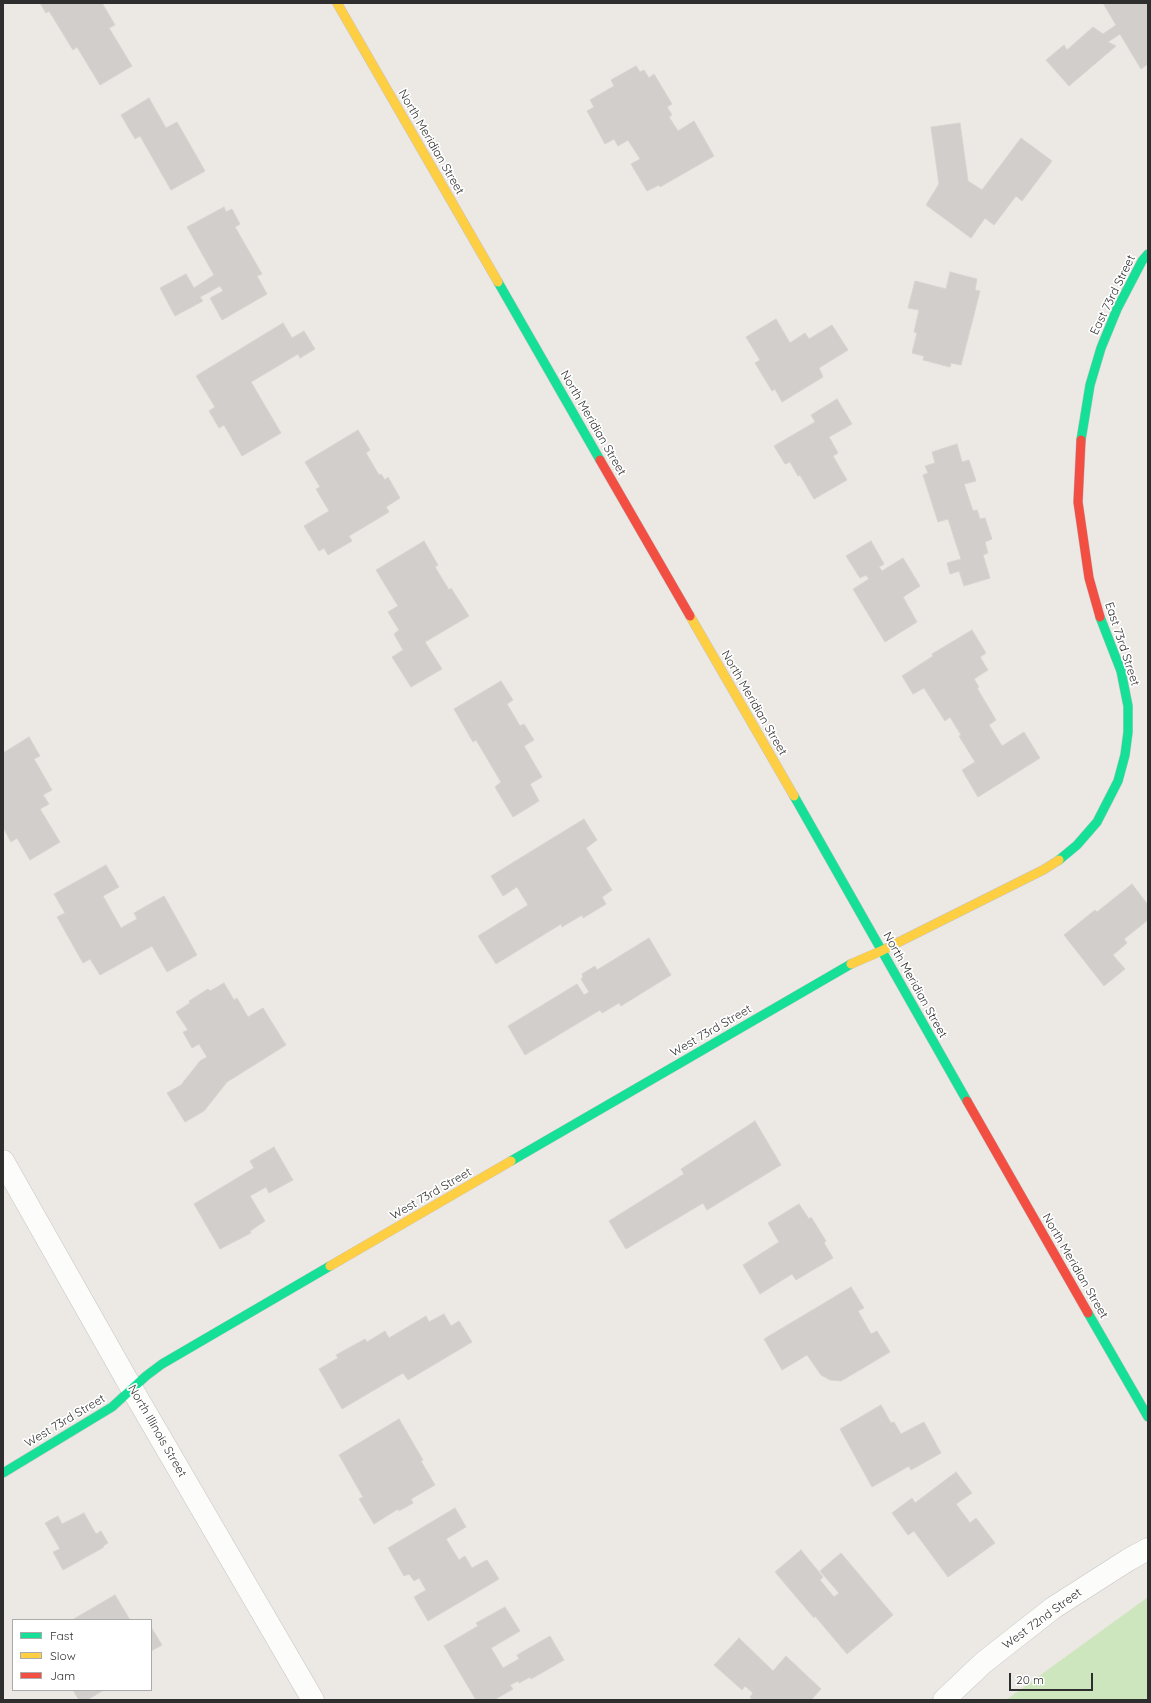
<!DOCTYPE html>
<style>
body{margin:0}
#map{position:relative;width:1151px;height:1703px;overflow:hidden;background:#ece8e4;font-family:Quicksand,sans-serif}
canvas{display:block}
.frame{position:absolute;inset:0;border:4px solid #2e2e2e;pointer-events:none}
.legend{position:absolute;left:12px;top:1619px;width:140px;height:72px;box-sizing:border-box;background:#fff;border:1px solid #ababab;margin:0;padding:5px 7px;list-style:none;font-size:12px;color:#2e2e2e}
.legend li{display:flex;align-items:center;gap:8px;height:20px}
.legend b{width:20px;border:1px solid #ababab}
.scale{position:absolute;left:1009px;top:1673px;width:84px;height:18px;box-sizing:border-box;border:2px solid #2e2e2e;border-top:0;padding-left:5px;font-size:12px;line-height:14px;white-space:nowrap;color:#2e2e2e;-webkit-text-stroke:3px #fff;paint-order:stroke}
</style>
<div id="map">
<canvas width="1151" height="1703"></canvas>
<div class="frame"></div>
<ul class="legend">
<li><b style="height:5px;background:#16e098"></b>Fast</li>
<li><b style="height:5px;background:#ffcf43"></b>Slow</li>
<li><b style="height:5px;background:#f24e42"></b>Jam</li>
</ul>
<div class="scale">20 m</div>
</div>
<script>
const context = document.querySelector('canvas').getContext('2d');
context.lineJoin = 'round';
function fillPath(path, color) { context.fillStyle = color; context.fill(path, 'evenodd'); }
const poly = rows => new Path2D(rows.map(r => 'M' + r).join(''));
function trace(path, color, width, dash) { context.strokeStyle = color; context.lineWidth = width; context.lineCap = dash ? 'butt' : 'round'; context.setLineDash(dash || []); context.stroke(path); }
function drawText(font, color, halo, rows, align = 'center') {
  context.font = font + ' Quicksand,sans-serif'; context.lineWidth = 3.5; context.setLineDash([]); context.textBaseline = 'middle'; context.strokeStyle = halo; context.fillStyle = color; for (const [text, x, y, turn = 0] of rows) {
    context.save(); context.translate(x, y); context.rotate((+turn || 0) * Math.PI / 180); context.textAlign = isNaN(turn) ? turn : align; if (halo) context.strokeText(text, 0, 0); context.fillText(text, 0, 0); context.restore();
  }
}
const green = poly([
 [1148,1597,1148,1700,1006,1700]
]);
const building = poly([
 [40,3,102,3,115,25,109,28,132,66,100,85,77,47,73,50,49,11,46,13,40,3],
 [1103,3,1148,3,1148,64,1141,69,1120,34,1108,42,1116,46,1069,86,1046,60,1064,45,1067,50,1093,27,1103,34,1116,25,1103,3],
 [636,66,640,72,644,70,649,78,654,74,672,104,667,107,672,115,669,117,678,131,694,121,714,156,660,187,659,185,647,191,631,164,640,159,628,140,618,146,614,139,605,144,587,111,594,107,590,100,614,86,611,80,636,66],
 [149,98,166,128,177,122,205,171,171,190,140,136,135,139,121,115,149,98],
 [960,123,968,181,982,190,1021,138,1052,161,1022,201,1016,196,994,225,985,218,971,238,926,205,939,184,931,127,960,123],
 [224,207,226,212,232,209,240,224,235,227,262,274,257,276,267,294,222,320,210,298,223,291,220,286,200,297,203,301,175,316,160,288,186,274,194,288,214,275,187,227,224,207],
 [950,272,977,279,975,290,980,291,961,365,951,363,950,367,923,360,924,356,912,353,917,333,914,332,919,310,908,308,915,281,946,289,950,272],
 [776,319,790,343,805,333,809,339,832,325,848,350,819,368,823,377,782,402,775,389,772,391,755,363,760,360,746,337,776,319],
 [283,323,292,338,304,331,315,349,300,358,298,354,251,382,281,433,242,456,224,425,219,428,209,411,215,407,196,376,283,323],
 [837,399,852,424,829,437,838,453,833,456,847,480,814,499,800,475,798,476,790,462,785,464,774,446,815,422,811,415,837,399],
 [358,430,370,450,366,453,379,475,381,474,385,480,388,477,400,498,386,507,389,512,349,536,352,541,328,555,324,548,319,551,304,526,329,511,316,489,320,487,305,462,358,430],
 [957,444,962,462,969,460,976,481,964,484,973,511,977,510,980,519,985,518,992,539,985,542,988,553,983,555,990,578,964,586,959,571,950,574,947,563,961,559,948,519,938,522,923,475,928,473,925,466,935,463,932,452,957,444],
 [424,541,438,565,435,567,449,590,451,588,469,616,425,642,442,669,411,687,392,657,403,650,394,634,399,630,388,612,398,606,376,570,424,541],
 [871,541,884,564,879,567,882,571,903,558,920,586,903,597,917,622,885,642,853,589,869,579,866,575,860,578,846,556,871,541],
 [972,630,986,653,980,657,988,670,974,679,979,687,977,688,996,720,989,725,1002,746,1024,732,1040,758,978,797,962,770,975,762,959,736,961,735,950,717,945,721,924,688,913,694,902,676,933,656,932,654,972,630],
 [501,681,513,700,507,704,520,726,524,724,534,740,524,746,542,777,530,784,539,801,513,817,495,787,501,782,476,740,473,742,454,709,501,681],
 [29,737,40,756,34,759,52,790,43,795,49,804,40,809,60,842,30,860,17,838,11,842,3,827,3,753,29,737],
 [584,819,597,840,586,848,612,890,602,897,606,904,583,918,582,915,562,927,561,924,496,964,478,936,528,905,517,887,503,896,491,876,584,819],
 [106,865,119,887,103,896,121,928,137,919,134,913,164,896,197,955,167,972,152,946,100,975,90,959,83,963,57,917,65,913,54,894,106,865],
 [1132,884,1148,905,1148,920,1124,939,1127,943,1113,955,1125,969,1104,986,1064,935,1095,910,1097,912,1132,884],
 [649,938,671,975,621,1006,619,1003,602,1013,600,1010,525,1055,508,1026,577,984,584,995,589,992,581,979,583,977,582,974,595,966,597,970,649,938],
 [224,983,234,1000,237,998,248,1017,263,1008,286,1045,227,1082,204,1111,185,1122,167,1093,181,1085,200,1061,207,1057,199,1044,192,1048,183,1032,188,1030,176,1012,190,1003,189,1001,208,989,210,991,224,983],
 [755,1121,781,1165,707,1210,703,1203,626,1249,609,1221,684,1174,681,1169,755,1121],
 [274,1147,293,1180,269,1193,266,1187,250,1196,265,1221,250,1231,251,1233,220,1249,194,1204,254,1168,250,1161,274,1147],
 [799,1204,809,1219,811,1217,826,1241,824,1243,833,1258,796,1280,792,1274,760,1294,743,1265,779,1242,768,1223,799,1204],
 [851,1287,864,1308,858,1311,871,1334,877,1331,890,1352,841,1381,830,1380,821,1375,807,1355,782,1370,764,1339,851,1287],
 [444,1314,451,1326,459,1321,472,1342,408,1380,403,1373,342,1409,319,1369,338,1358,336,1355,365,1339,367,1342,385,1331,389,1338,426,1316,429,1322,444,1314],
 [881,1405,891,1423,894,1422,901,1434,924,1422,941,1453,911,1470,909,1466,872,1487,840,1429,881,1405],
 [399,1419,423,1460,421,1461,435,1485,411,1499,413,1503,399,1511,398,1509,374,1524,359,1499,363,1497,339,1455,399,1419],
 [956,1472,972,1493,956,1504,970,1523,976,1518,995,1543,948,1577,914,1531,908,1535,892,1513,912,1498,915,1503,956,1472],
 [455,1508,466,1527,446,1539,459,1560,465,1556,472,1568,487,1560,499,1579,428,1621,414,1597,426,1590,419,1578,414,1581,409,1574,404,1576,388,1548,455,1508],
 [84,1513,96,1534,101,1531,108,1543,103,1546,104,1547,63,1570,53,1552,60,1549,45,1523,58,1516,62,1524,84,1513],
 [801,1550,823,1577,820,1580,834,1597,839,1593,820,1571,841,1553,893,1615,847,1654,815,1616,814,1618,775,1572,801,1550],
 [115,1595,130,1620,72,1620,115,1595],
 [505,1607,520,1631,491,1648,503,1668,519,1659,517,1655,550,1636,564,1660,531,1679,530,1677,519,1683,518,1681,510,1685,513,1689,494,1700,476,1700,444,1646,478,1626,476,1623,505,1607],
 [151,1627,162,1645,151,1651,151,1627],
 [739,1638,773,1671,786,1656,821,1689,811,1700,753,1700,750,1697,753,1693,745,1686,742,1690,714,1665,739,1638],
 [73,1690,104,1690,87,1700,79,1700,73,1690]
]);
const street = poly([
 [3,1161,132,1389,313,1700],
 [944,1700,983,1663,1053,1608,1128,1560,1148,1549]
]);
const fast = poly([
 [498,282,600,460],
 [1081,440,1090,385,1101,348,1117,309,1142,261,1148,254],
 [794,796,967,1101],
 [1059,860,1077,845,1097,822,1118,781,1125,755,1128,732,1128,706,1121,671,1100,617],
 [511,1161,851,964],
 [1088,1313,1148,1417],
 [3,1473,112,1407,146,1376,162,1364,330,1266]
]);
const slow = poly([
 [337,3,498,282],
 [690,616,794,796],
 [851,964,881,951,1043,870,1059,860],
 [330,1266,511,1161]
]);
const jam = poly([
 [1081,440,1078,502,1089,578,1100,617],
 [600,460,690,616],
 [967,1101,1088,1313]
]);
const streetNames = [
 ["North Meridian Street",431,142,60],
 ["East 73rd Street",1113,295,-64],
 ["North Meridian Street",593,423,60],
 ["East 73rd Street",1122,644,72],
 ["North Meridian Street",754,703,60],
 ["North Meridian Street",915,985,61],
 ["West 73rd Street",711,1031,-30],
 ["West 73rd Street",431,1194,-30],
 ["North Meridian Street",1075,1266,60],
 ["West 73rd Street",65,1421,-31],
 ["North Illinois Street",157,1431,60],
 ["West 72nd Street",1042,1619,-36]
];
fillPath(green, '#cee6be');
fillPath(building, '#d1cecb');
trace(building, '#d7d4d0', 1);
trace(street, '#c5c4c5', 23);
trace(fast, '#c5c4c5', 10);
trace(slow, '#c5c4c5', 10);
trace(jam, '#c5c4c5', 10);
trace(street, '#fcfcfb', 22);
trace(fast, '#16e098', 9);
trace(slow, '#ffcf43', 9);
trace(jam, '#f24e42', 9);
drawText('12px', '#2e2e2e', '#fff', streetNames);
</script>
